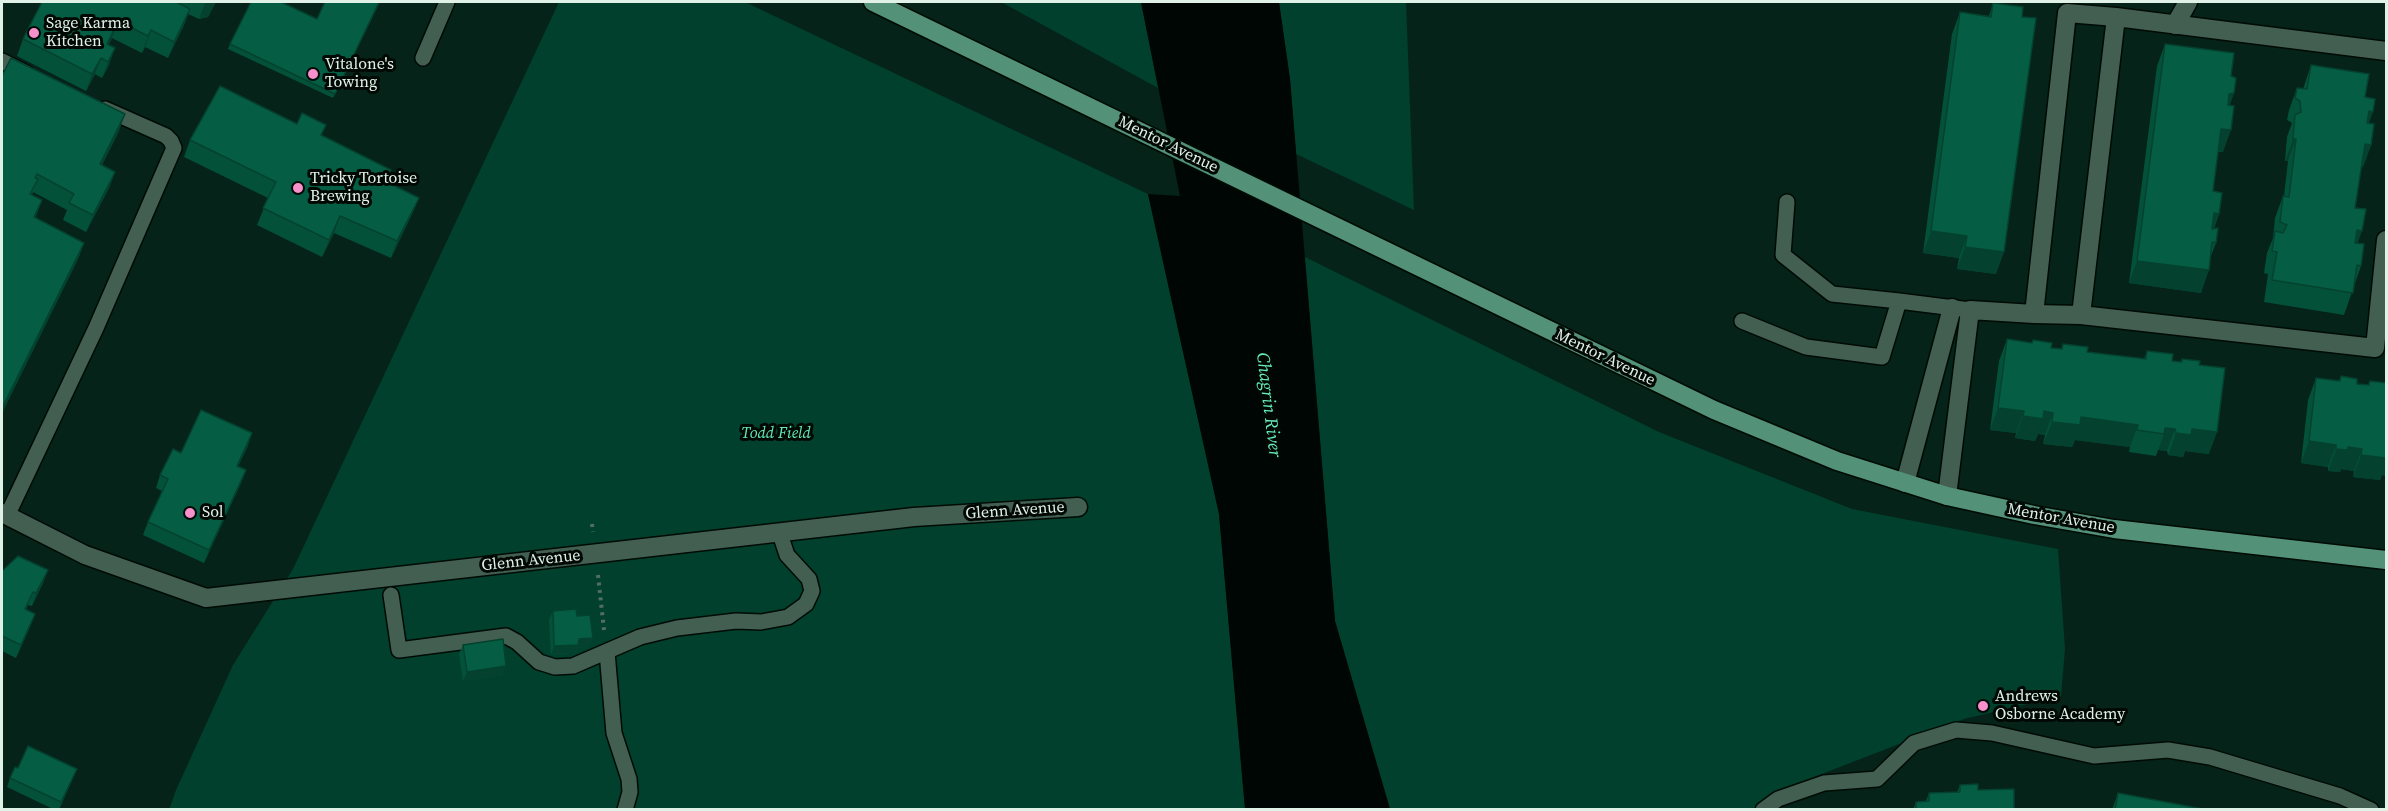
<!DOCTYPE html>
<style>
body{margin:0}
#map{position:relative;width:2388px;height:811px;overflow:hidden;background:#052318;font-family:"Source Serif 4",serif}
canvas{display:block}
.frame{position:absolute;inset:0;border:3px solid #e0f1e8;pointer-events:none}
</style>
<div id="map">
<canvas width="2388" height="811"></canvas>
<div class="frame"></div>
</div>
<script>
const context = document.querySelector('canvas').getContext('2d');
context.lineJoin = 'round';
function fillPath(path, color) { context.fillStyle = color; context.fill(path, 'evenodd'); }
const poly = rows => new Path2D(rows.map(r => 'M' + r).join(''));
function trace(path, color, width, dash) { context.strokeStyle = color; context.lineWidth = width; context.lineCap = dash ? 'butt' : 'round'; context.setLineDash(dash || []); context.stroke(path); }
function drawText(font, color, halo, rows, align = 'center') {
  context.font = font + ' "Source Serif 4",serif'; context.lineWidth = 6; context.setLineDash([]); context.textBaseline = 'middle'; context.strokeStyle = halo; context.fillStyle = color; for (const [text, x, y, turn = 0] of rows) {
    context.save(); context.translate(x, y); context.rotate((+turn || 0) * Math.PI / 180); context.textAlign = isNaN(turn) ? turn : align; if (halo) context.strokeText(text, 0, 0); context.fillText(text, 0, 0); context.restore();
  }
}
const green = poly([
 [559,2,745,2,1148,194,1219,514,1245,809,169,810,176,790,233,665,293,569],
 [1001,2,1141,2,1158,88],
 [1279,2,1406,2,1414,210,1296,154,1290,79],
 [1305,257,1659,432,1852,509,2058,549,2065,649,2061,696,1964,719,1819,775,1753,809,1390,809,1335,621]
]);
const water = poly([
 [1141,2,1279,2,1290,79,1335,621,1390,809,1245,809,1219,514,1148,194,1180,196]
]);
const path = poly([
 [592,524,593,532],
 [598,575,604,630]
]);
const service = poly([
 [423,58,447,2],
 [2,61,26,73],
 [1787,202,1783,255,1832,294,1899,301],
 [1742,321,1806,347,1882,357,1899,301,1970,310],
 [7,516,96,328,174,148,171,141,166,136,105,109],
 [391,595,399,650,506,636,517,642,539,662,555,667,573,666,640,637,677,628,736,621,761,622,788,617,806,604,812,591,809,579,787,555,780,534],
 [607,652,614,733,629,779,630,792,625,810],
 [1763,810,1778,799,1824,783,1877,779,1914,743,1956,730,1992,733,2094,756,2168,750,2210,757,2340,796,2371,810]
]);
const minor = poly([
 [2116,17,2386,51],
 [2175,25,2188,2],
 [2081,315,2375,348,2386,240],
 [1905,483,1952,308],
 [1947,496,1970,310,2034,314,2067,13,2116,17,2081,315,2034,314],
 [2,513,85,555,206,598,914,517,1078,507]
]);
const primary = poly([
 [873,2,1714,410,1837,461,1947,496,2034,515,2114,529,2386,560]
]);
const wall = poly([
 [42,2,216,2,208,17,199,19,188,14,184,25,168,58,145,47,142,53,112,38,108,45,109,65,102,78,95,74,86,91,17,56,23,39],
 [380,2,333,98,228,49,230,44,317,19],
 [1993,3,2022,17,1996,274,1957,269,1959,258,1923,253,1952,34,1960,12,1989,16],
 [2165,44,2231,76,2234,93,2229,106,2223,152,2218,152,2213,191,2219,214,2214,229,2216,243,2210,258,2201,293,2129,283,2157,66],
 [2311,65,2365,97,2369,124,2371,145,2363,167,2361,167,2355,208,2358,243,2361,266,2344,315,2264,302,2268,274,2264,273,2267,253,2273,238,2275,218,2283,196,2284,196,2288,161,2285,161,2287,137,2292,123,2287,120,2289,110,2297,88,2303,89],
 [2,76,119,131,102,165,115,172,109,188,86,232,63,220,67,210,33,192,32,195,36,218,84,243,78,259,2,413],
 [297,124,391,170,387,182,419,198,412,214,391,258,334,233,322,257,257,225,268,198,184,157,190,140],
 [2007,339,2032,343,2033,340,2051,348,2144,359,2147,351,2172,361,2181,362,2182,359,2199,365,2209,454,2185,451,2183,457,2168,455,2167,451,2158,450,2156,456,2129,452,2130,447,2075,440,2072,447,2043,444,2045,435,2038,434,2035,441,2015,438,2016,433,1990,430,1999,361],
 [2341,376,2357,384,2368,385,2370,381,2386,383,2386,476,2382,475,2380,480,2353,477,2354,471,2341,469,2340,472,2328,471,2328,467,2301,463,2308,400,2316,378,2339,381],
 [252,433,238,467,246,470,241,483,204,563,143,535,148,522,162,491,156,488,160,475,181,453],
 [48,570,43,583,32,606,28,605,26,610,30,627,16,658,2,651,2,571],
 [553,611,577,616,590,647,577,648,575,654,551,655,549,620],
 [463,645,503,675,463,681,459,654],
 [18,768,73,778,59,810,55,810,7,787,10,778],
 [1960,785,1978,790,2014,810,1913,810,1916,802,1926,801,1929,793,1957,792],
 [2118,793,2208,810,2112,810]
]);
const shadedWall = poly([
 [210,2,216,2,208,17,199,19,205,3],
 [190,9,184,25,168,58,174,42],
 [118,21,112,38,101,61,107,44],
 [151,30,145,47,142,53,148,36],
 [115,48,109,65,102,78,108,62],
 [101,58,95,74,86,91,92,74],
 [2234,93,2226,115,2229,94],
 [2369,111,2373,112,2365,134],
 [125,114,119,131,94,181,100,164],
 [2221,129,2231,130,2223,152,2213,151],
 [2293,139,2296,139,2288,161,2285,161],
 [2365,144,2371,145,2363,167,2357,166],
 [115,172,109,188,86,232,93,215],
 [419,198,412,214,391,258,397,241],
 [42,200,36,217,28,233,34,217],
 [2214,213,2219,214,2211,236],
 [340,216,334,233,322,257,329,240],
 [2357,230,2362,231,2354,253],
 [1931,231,1967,236,1959,258,1923,253],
 [84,243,78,259,2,413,2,408],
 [1965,247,2004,252,1996,274,1957,269],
 [2137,261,2209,270,2201,293,2129,283],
 [1998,408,2024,411,2016,433,1990,430],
 [2044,411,2053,413,2045,435,2038,434,2035,441,2015,438,2023,416],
 [2081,417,2138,425,2130,447,2075,440,2072,447,2043,444,2052,422],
 [2165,428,2175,429,2167,451,2158,450,2164,434],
 [2192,429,2217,432,2209,454,2185,451,2183,457,2168,455,2176,433],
 [252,433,248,446,232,479,237,466],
 [2309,441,2336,445,2328,467,2301,463],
 [2348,447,2362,449,2354,471,2341,469,2340,472,2328,471,2336,449],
 [2361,455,2386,458,2386,476,2382,475,2380,480,2353,477],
 [246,470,241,483,204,563,209,550],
 [48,570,43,583,32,606,36,593],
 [35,614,30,627,16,658,21,645],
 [593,638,590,647,577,648,575,654,551,655,554,646,579,639],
 [506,666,503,675,463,681,467,672],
 [77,769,73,778,59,810,61,802]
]);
const building = poly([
 [42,2,176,2,190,9,174,42,151,30,148,36,118,21,107,44,115,48,108,62,101,58,92,74,23,39,42,2],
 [251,2,281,2,317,19,325,2,379,2,335,94,230,44,251,2],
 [1993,3,2023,7,2022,17,2036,18,2004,252,1965,247,1967,236,1931,231,1960,12,1991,17,1993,3],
 [2165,44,2234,53,2231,76,2236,78,2234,93,2229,94,2228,105,2234,106,2231,130,2221,129,2213,191,2222,193,2219,214,2214,213,2212,229,2218,228,2216,243,2212,242,2209,270,2137,261,2165,44],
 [11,58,125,114,100,164,115,172,93,215,69,203,74,194,37,174,35,178,38,179,30,194,42,200,34,217,84,243,2,408,2,76,11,58],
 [2311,65,2369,74,2365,97,2375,99,2373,112,2369,111,2367,123,2374,124,2371,145,2365,144,2355,208,2366,209,2362,231,2357,230,2355,243,2364,244,2361,266,2357,265,2353,293,2272,280,2277,252,2272,251,2275,231,2283,233,2287,225,2280,222,2283,196,2289,197,2296,139,2293,139,2295,115,2301,112,2300,101,2295,98,2297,88,2307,89,2311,65],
 [220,86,297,124,302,113,326,125,321,135,391,170,385,181,419,198,397,241,340,216,329,240,263,208,276,182,190,140,220,86],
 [2007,339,2032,343,2033,340,2052,343,2051,348,2062,349,2063,344,2088,347,2087,352,2146,359,2147,351,2173,354,2172,361,2182,362,2182,359,2200,361,2199,365,2225,368,2217,432,2192,429,2191,435,2176,433,2175,429,2165,428,2164,434,2137,430,2138,425,2081,417,2080,425,2052,422,2053,413,2044,411,2043,419,2023,416,2024,411,1998,408,2007,339],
 [2341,376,2357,379,2357,384,2369,385,2370,381,2386,383,2386,458,2361,455,2362,449,2348,447,2348,450,2336,449,2336,445,2309,441,2316,378,2340,381,2341,376],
 [201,410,252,433,237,466,246,470,209,550,148,522,168,479,160,475,173,449,181,453,201,410],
 [18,556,48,570,36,593,33,592,25,609,35,614,21,645,2,636,2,571,18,556],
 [576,609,577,616,590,615,593,638,579,639,578,645,554,646,553,611,576,609],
 [503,639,506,666,467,672,463,645,503,639],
 [28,746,77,769,61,802,10,778,15,767,18,768,28,746],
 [1978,784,1978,790,2014,789,2014,810,1916,810,1916,802,1929,801,1929,793,1960,792,1960,785,1978,784],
 [2118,793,2208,810,2115,810,2118,793]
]);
const markers = [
 [34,33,6,"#f890cc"],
 [313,74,6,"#f890cc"],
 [298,188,6,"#f890cc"],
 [190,513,6,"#f890cc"],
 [1983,706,6,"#f890cc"]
];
const poiNames = [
 ["Sage Karma",46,24],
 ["Kitchen",46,42],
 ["Vitalone's",325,65],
 ["Towing",325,83],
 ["Tricky Tortoise",310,179],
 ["Brewing",310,197],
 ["Sol",202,513],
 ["Andrews",1995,697],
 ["Osborne Academy",1995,715]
];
const streetNames = [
 ["Mentor Avenue",1168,145,26],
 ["Mentor Avenue",1605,358,26],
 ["Glenn Avenue",1015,511,-4],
 ["Mentor Avenue",2061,519,10],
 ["Glenn Avenue",531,561,-6]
];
const parkNames = [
 ["Todd Field",776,434]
];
const waterNames = [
 ["Chagrin River",1268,405,83]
];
fillPath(green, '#00402c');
fillPath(water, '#000603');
trace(service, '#000b05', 18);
trace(minor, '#000b05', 21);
trace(primary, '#000b05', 21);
trace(path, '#536d62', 4, [3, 4.5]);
trace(service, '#425f52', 15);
trace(minor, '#425f52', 18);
trace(primary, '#539278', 18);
fillPath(wall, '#04513a');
fillPath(shadedWall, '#04422f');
fillPath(building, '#055e43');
trace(building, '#04422f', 1.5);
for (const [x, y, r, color] of markers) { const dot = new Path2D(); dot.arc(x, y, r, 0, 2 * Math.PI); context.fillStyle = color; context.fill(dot); trace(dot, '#020905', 2); }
drawText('16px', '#e0f1e8', '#020905', poiNames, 'left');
drawText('16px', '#e0f1e8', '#020905', streetNames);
drawText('italic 16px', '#61e8b4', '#020905', parkNames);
drawText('italic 18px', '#66edb9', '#020905', waterNames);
</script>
